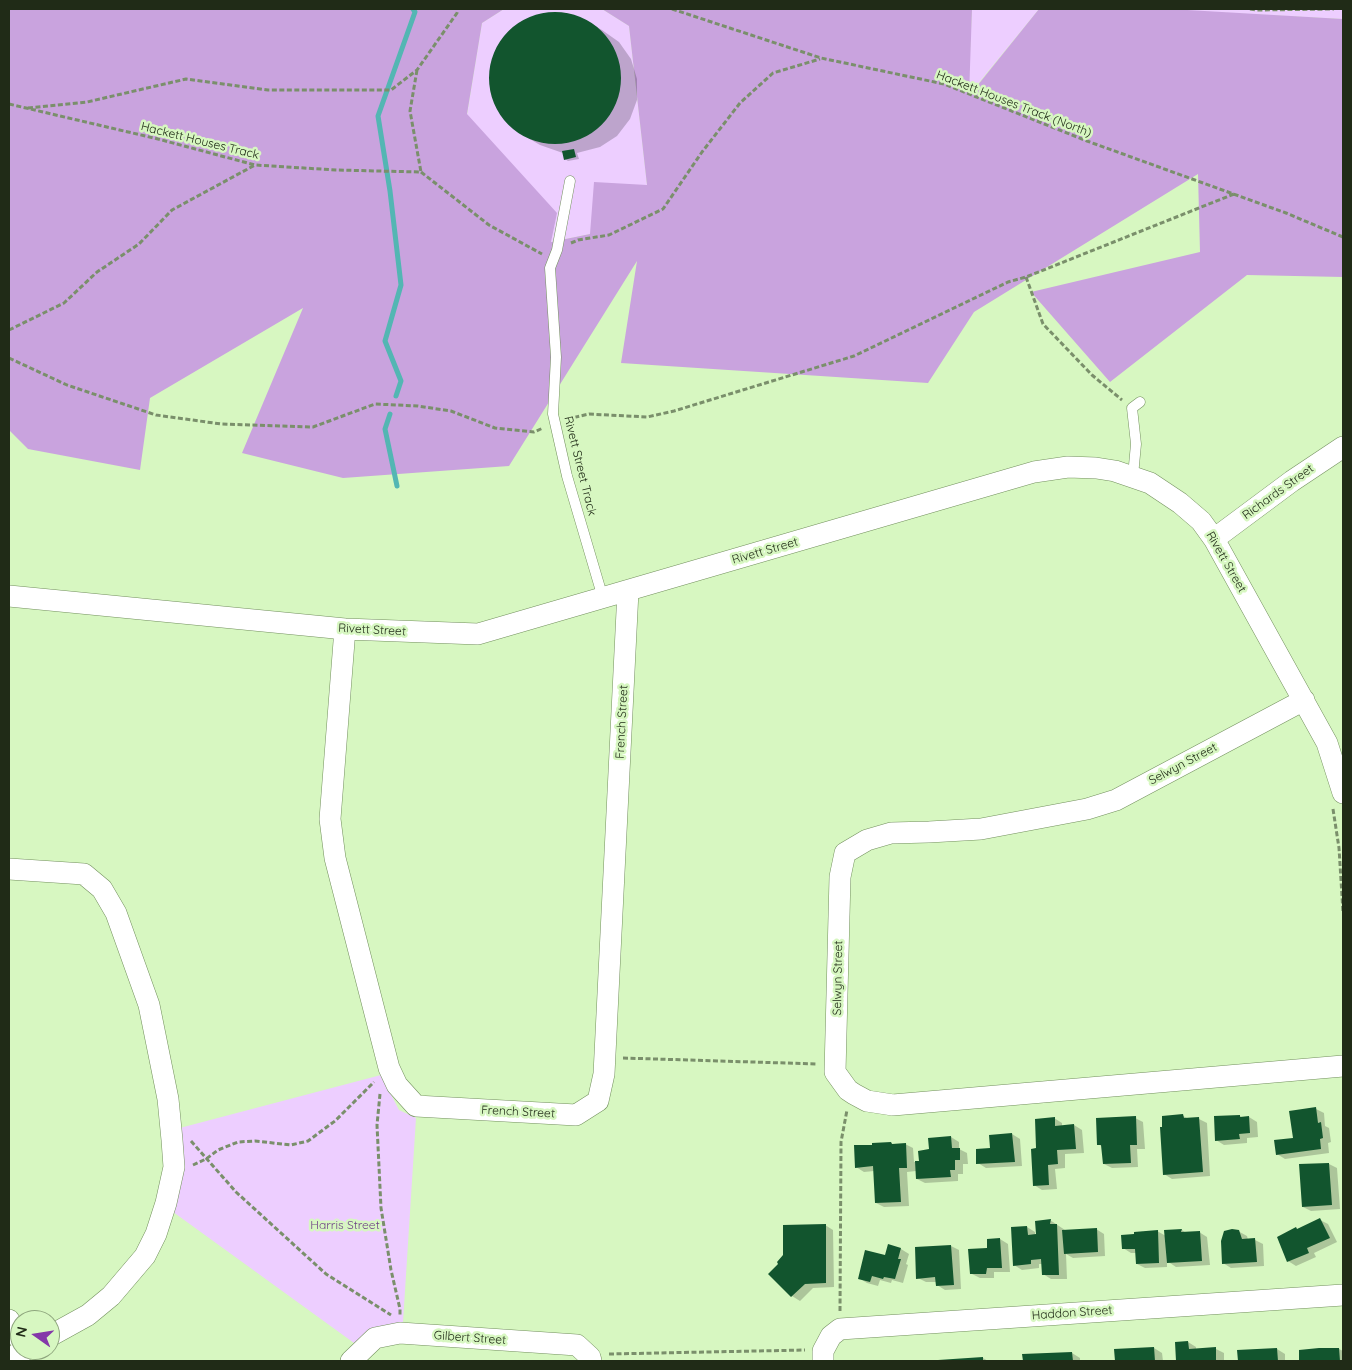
<!DOCTYPE html>
<style>
body{margin:0}
#map{position:relative;width:1352px;height:1370px;overflow:hidden;background:#d7f7c1;font-family:Quicksand,sans-serif}
canvas{display:block}
.frame{position:absolute;inset:0;border:10px solid #202b17;pointer-events:none}
.north{position:absolute;left:10px;top:1310px;width:50px;height:50px;box-sizing:border-box;background:#d7f7c1;border:1px solid #8ea57d;border-radius:50%;rotate:283deg;font-size:14px;font-weight:700;line-height:20px;text-align:center;color:#202b17}
.north::after{content:'';display:block;margin:auto;width:18px;height:22px;background:#8437a9;clip-path:polygon(50% 0,100% 100%,50% 72%,0 100%)}
</style>
<div id="map">
<canvas width="1352" height="1370"></canvas>
<div class="frame"></div>
<div class="north">N</div>
</div>
<script>
const context = document.querySelector('canvas').getContext('2d');
context.lineJoin = 'round';
function fillPath(path, color) { context.fillStyle = color; context.fill(path, 'evenodd'); }
const poly = rows => new Path2D(rows.map(r => 'M' + r).join(''));
function trace(path, color, width, dash) { context.strokeStyle = color; context.lineWidth = width; context.lineCap = dash ? 'butt' : 'round'; context.setLineDash(dash || []); context.stroke(path); }
function drawText(font, color, halo, rows, align = 'center') {
  context.font = font + ' Quicksand,sans-serif'; context.lineWidth = 5; context.setLineDash([]); context.textBaseline = 'middle'; context.strokeStyle = halo; context.fillStyle = color; for (const [text, x, y, turn = 0] of rows) {
    context.save(); context.translate(x, y); context.rotate((+turn || 0) * Math.PI / 180); context.textAlign = isNaN(turn) ? turn : align; if (halo) context.strokeText(text, 0, 0); context.fillText(text, 0, 0); context.restore();
  }
}
const green = poly([
 [504,9,602,9,629,26,647,185,590,234,551,242,467,115,482,23],
 [972,9,1039,9,968,96],
 [1170,9,1343,9,1343,19,1172,10],
 [381,1075,399,1110,416,1118,403,1322,374,1329,354,1343,169,1209,176,1129]
]);
const forest = poly([
 [9,9,504,9,482,23,467,114,557,213,551,242,590,234,594,182,647,185,629,26,602,9,972,9,969,96,1039,9,1170,9,1343,19,1343,277,1247,275,1110,382,1031,292,1200,252,1198,174,974,312,928,383,621,363,637,261,509,466,343,478,242,453,303,308,150,398,140,470,28,449,9,430]
]);
const shadow = poly([
 [546,13,566,13,585,20,602,30,619,42,631,59,637,79,637,100,630,119,617,136,600,147,577,153,579,159,568,161,565,159,563,153,560,152,540,145,523,135,506,122,495,105,490,86,491,65,498,46,510,30,526,19],
 [1316,1109,1324,1113,1325,1126,1329,1128,1331,1142,1328,1143,1329,1153,1285,1159,1277,1154,1294,1139],
 [1183,1116,1189,1119,1199,1119,1207,1123,1210,1176,1172,1179,1164,1174,1164,1128],
 [1240,1116,1243,1118,1249,1117,1257,1122,1258,1137,1247,1138,1247,1143,1224,1145,1216,1140],
 [1054,1118,1062,1123,1062,1127,1074,1125,1082,1130,1084,1153,1065,1154,1065,1168,1055,1169,1057,1189,1042,1190,1034,1185,1037,1149],
 [1135,1118,1143,1122,1145,1149,1137,1149,1138,1167,1112,1168,1104,1164,1103,1147,1098,1144],
 [1012,1134,1020,1139,1022,1166,986,1168,978,1163,992,1149],
 [951,1137,959,1142,959,1149,967,1153,968,1164,963,1164,963,1174,958,1174,958,1181,925,1183,917,1179,916,1171,907,1172,909,1206,884,1207,876,1203,874,1171,864,1172,856,1167,891,1143,894,1145,905,1144,913,1148,914,1162,920,1162,930,1150],
 [1329,1164,1337,1168,1340,1209,1311,1211,1303,1207],
 [1050,1220,1065,1230,1065,1231,1096,1229,1104,1234,1105,1256,1073,1258,1066,1254,1067,1279,1051,1279,1043,1274,1043,1264,1039,1264,1039,1268,1022,1270,1014,1265,1027,1227,1035,1232,1035,1236],
 [1320,1220,1328,1224,1337,1242,1314,1253,1316,1257,1296,1266,1288,1261,1298,1230],
 [825,1225,833,1230,834,1287,813,1288,800,1301,792,1296,770,1274],
 [1182,1230,1186,1233,1199,1232,1207,1237,1210,1265,1176,1267,1167,1261,1167,1267,1145,1268,1137,1264,1136,1253,1131,1253,1123,1248,1157,1231,1166,1236],
 [1238,1231,1247,1236,1248,1240,1255,1240,1263,1244,1264,1266,1231,1268,1223,1263],
 [1000,1239,1008,1244,1010,1272,994,1272,994,1278,980,1278,972,1274,989,1249],
 [889,1246,901,1249,909,1254,906,1264,908,1265,903,1283,892,1280,891,1283,880,1280,878,1286,867,1283,859,1278,886,1257],
 [951,1246,959,1250,961,1289,945,1290,937,1285,936,1282,926,1282,918,1278],
 [1188,1342,1196,1347,1196,1349,1216,1349,1224,1353,1224,1361,1177,1361,1177,1343],
 [1154,1348,1162,1353,1163,1361,1116,1361,1115,1350],
 [1277,1349,1285,1354,1285,1361,1239,1361,1239,1351],
 [1339,1349,1343,1351,1343,1361,1301,1361,1300,1351],
 [1072,1353,1080,1358,1080,1361,1024,1361,1023,1356],
 [983,1358,988,1361,935,1361]
]);
const stream = poly([
 [396,396,401,381,385,341,401,285,390,191,378,116,415,12,413,9],
 [390,414,385,429,397,486]
]);
const building = poly([
 '489 78a66 66 0 1 1 132 0a66 66 0 1 1-132 0Z',
 [574,149,576,157,564,160,562,151],
 [1316,1107,1318,1123,1321,1122,1323,1138,1320,1139,1321,1149,1276,1155,1274,1140,1293,1138,1289,1111],
 [1183,1114,1184,1118,1199,1117,1203,1172,1163,1175,1160,1127,1162,1127,1162,1116],
 [1240,1115,1240,1117,1249,1116,1250,1133,1239,1134,1240,1139,1215,1141,1214,1116],
 [1136,1116,1137,1145,1130,1145,1131,1163,1103,1164,1101,1145,1097,1145,1096,1118],
 [1055,1117,1055,1126,1074,1124,1076,1149,1057,1150,1058,1164,1048,1165,1049,1185,1033,1186,1031,1149,1036,1148,1035,1119],
 [1012,1133,1015,1162,976,1164,976,1149,990,1148,989,1135],
 [951,1136,952,1148,960,1148,960,1160,955,1160,955,1170,950,1170,951,1177,916,1179,915,1161,919,1161,918,1151,929,1149,928,1138],
 [891,1142,892,1144,906,1143,907,1168,899,1168,901,1202,875,1203,873,1166,855,1168,854,1145,872,1145,872,1143],
 [1329,1163,1332,1205,1302,1207,1299,1164],
 [1320,1218,1330,1238,1307,1248,1309,1253,1287,1262,1277,1237,1296,1227,1297,1229],
 [1051,1219,1050,1224,1057,1224,1059,1275,1042,1275,1041,1259,1031,1260,1031,1264,1013,1266,1011,1227,1027,1226,1028,1235,1036,1234,1035,1221],
 [826,1224,826,1283,805,1284,791,1297,768,1274,778,1264,777,1262,783,1255,783,1225],
 [1097,1228,1098,1252,1064,1254,1062,1230],
 [1182,1229,1181,1232,1200,1231,1202,1261,1167,1263,1164,1230],
 [1232,1229,1239,1230,1242,1239,1255,1238,1257,1262,1222,1264,1221,1241,1224,1231],
 [1158,1230,1159,1263,1136,1264,1135,1249,1122,1249,1121,1235,1134,1234,1134,1232],
 [1000,1238,1002,1268,987,1268,986,1274,970,1274,968,1249,987,1248,987,1239],
 [888,1244,901,1248,898,1259,901,1259,895,1279,884,1277,883,1279,872,1276,870,1282,858,1279,865,1250,885,1255],
 [951,1245,954,1285,936,1286,935,1277,916,1279,915,1247],
 [1188,1341,1189,1349,1216,1347,1216,1361,1176,1361,1175,1342],
 [1154,1347,1155,1361,1115,1361,1114,1349],
 [1277,1348,1278,1361,1238,1361,1237,1350],
 [1319,1348,1339,1348,1340,1361,1299,1361,1299,1350],
 [1072,1352,1073,1361,1023,1361,1022,1354],
 [983,1357,983,1361,938,1361,938,1360]
]);
const path = poly([
 [672,9,821,58,944,84,1087,141,1286,213,1343,237],
 [1250,9,1257,10,1334,9],
 [417,70,410,111,421,172],
 [9,104,158,139,255,165,336,170,421,172],
 [28,108,87,102,186,79,268,90,391,90,417,70,457,13,458,9],
 [421,172,489,225,542,254],
 [571,243,578,240,609,235,663,209,702,152,740,103,773,73,820,59],
 [1026,277,1043,324,1092,375,1122,400],
 [9,330,64,303,97,272,139,244,172,210,255,165],
 [9,358,67,385,156,415,221,424,313,427,375,404,418,406,451,411,495,428,534,432,543,428],
 [567,419,589,414,647,417,674,411,854,356,1008,282,1026,277,1234,194],
 [1333,809,1339,848,1343,912],
 [623,1058,817,1064],
 [380,1094,377,1125,381,1208,391,1270,400,1309,400,1316],
 [191,1141,236,1192,326,1274,391,1315],
 [193,1165,206,1159,218,1150,238,1142,255,1141,291,1145,308,1141,335,1121,374,1082],
 [840,1311,841,1142,847,1110],
 [609,1354,805,1350]
]);
const service = poly([
 [570,181,557,250,550,268,556,357,553,414,567,476,603,598],
 [1133,476,1136,444,1132,408,1140,402]
]);
const minor = poly([
 [1214,539,1292,481,1343,447],
 [9,596,345,629,478,634,1034,472,1068,467,1096,468,1115,471,1150,483,1180,503,1201,521,1214,539,1327,743,1343,793],
 [345,629,330,819,335,858,389,1068,397,1085,416,1106,576,1115,598,1101,604,1074,628,591],
 [1304,700,1116,800,1087,809,981,829,929,832,891,833,867,840,845,853,840,877,835,1072,848,1090,854,1094,867,1101,893,1105,1343,1066],
 [9,869,84,874,102,889,116,913,149,1005,168,1099,172,1140,174,1167,166,1203,156,1234,145,1256,111,1296,88,1315,50,1336],
 [9,1320,20,1340],
 [9,1359,25,1350],
 [351,1361,375,1338,400,1333,577,1345,590,1357,591,1361],
 [823,1361,823,1351,831,1336,840,1329,1343,1295]
]);
const streetNames = [
 ["Hackett Houses Track (North)",1014,104,21],
 ["Hackett Houses Track",200,141,14],
 ["Rivett Street Track",580,466,76],
 ["Richards Street",1278,492,-36],
 ["Rivett Street",765,551,-16],
 ["Rivett Street",1226,562,60],
 ["Rivett Street",372,630,3],
 ["French Street",622,722,-87],
 ["Selwyn Street",1183,764,-28],
 ["Selwyn Street",838,978,-89],
 ["French Street",518,1112,3],
 ["Haddon Street",1072,1313,-4],
 ["Gilbert Street",470,1338,4]
];
const parkNames = [
 ["Harris Street",345,1225]
];
fillPath(green, '#edceff');
fillPath(forest, '#c9a3de');
fillPath(shadow, '#0003');
trace(stream, '#53b6b3', 5);
fillPath(building, '#12552e');
trace(service, '#73905e', 11);
trace(minor, '#73905e', 22);
trace(path, '#7a8f6b', 3, [5, 2.5]);
trace(service, '#fff', 10);
trace(minor, '#fff', 21);
drawText('12px', '#202b17', '#d7f7c1', streetNames);
drawText('12px', '#6d3e85', '#d7f7c1', parkNames);
</script>
